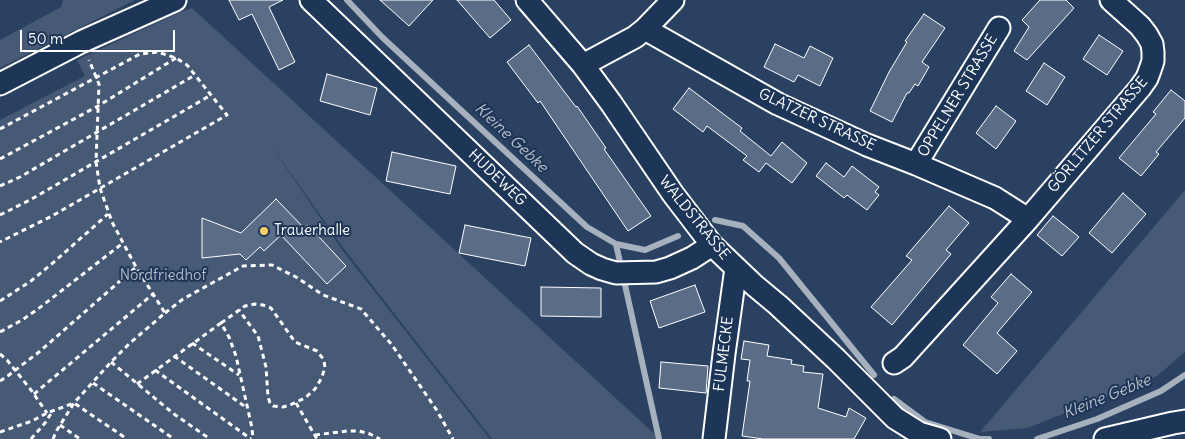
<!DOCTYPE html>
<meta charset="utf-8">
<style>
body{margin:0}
#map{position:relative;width:1185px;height:439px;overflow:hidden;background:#2a4161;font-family:Delius,sans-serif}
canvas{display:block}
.scale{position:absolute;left:20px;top:30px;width:155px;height:22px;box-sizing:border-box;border:2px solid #fff;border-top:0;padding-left:6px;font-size:15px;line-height:18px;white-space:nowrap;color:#fff;-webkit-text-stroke:4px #1d3557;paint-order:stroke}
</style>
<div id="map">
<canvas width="1185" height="439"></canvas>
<div class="scale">50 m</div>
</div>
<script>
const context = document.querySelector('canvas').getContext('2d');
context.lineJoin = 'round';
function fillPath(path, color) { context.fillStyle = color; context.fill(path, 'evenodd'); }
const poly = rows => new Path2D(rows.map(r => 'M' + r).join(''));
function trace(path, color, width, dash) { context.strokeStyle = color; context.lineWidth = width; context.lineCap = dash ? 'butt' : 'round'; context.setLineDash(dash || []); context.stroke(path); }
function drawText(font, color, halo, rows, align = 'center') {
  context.font = font + ' Delius,sans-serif'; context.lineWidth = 4; context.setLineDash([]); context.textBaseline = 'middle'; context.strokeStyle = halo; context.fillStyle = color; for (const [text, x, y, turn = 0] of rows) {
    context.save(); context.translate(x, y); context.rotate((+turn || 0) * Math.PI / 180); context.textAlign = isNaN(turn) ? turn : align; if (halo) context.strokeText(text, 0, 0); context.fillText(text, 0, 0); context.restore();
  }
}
const green = poly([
 [63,0,135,0,0,68,0,40,61,7],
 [192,8,660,439,492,439,344,249,268,141,343,251,490,439,0,439,0,120,85,76,77,60,178,13],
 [1185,190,1185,352,1157,376,1028,428,980,432]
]);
const stream = poly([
 [347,0,382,37,587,227,616,244,645,250,678,236],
 [715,220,743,226,779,258,874,375],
 [616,244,659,439],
 [894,399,925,422,980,439,989,439],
 [1037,439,1097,419,1161,391,1185,375]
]);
const building = poly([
 [229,0,283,0,269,7,295,62,279,70,252,14,239,20,229,0],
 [380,0,433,0,409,26,380,0],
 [457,0,494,0,511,20,490,38,457,0],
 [1040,0,1066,0,1074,8,1027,60,1014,51,1029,27,1022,20,1040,0],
 [924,14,945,28,922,62,929,67,918,86,915,84,909,93,907,93,892,122,870,111,889,72,907,42,905,41,924,14],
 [1099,35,1123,51,1107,75,1083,59,1099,35],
 [775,44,804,58,810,46,833,58,820,86,798,75,794,82,764,67,775,44],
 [529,45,576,107,577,106,606,148,604,149,651,216,628,231,540,101,538,103,507,62,529,45],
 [1044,63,1065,77,1047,105,1026,91,1044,63],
 [327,74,377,88,370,115,320,101,327,74],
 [689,88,742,128,740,131,771,156,782,142,807,163,792,183,766,163,759,172,743,160,747,156,707,126,703,132,673,109,689,88],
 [1171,90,1185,101,1185,118,1156,152,1159,154,1141,176,1119,158,1156,114,1153,112,1171,90],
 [996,106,1016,121,996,149,976,133,996,106],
 [392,152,456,166,450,194,386,181,392,152],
 [826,163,844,177,852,166,879,187,875,192,879,195,867,210,847,195,844,198,816,176,826,163],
 [1123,193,1146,214,1112,253,1089,233,1123,193],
 [276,199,304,228,308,225,346,266,327,284,281,235,264,251,260,247,246,260,240,254,202,258,202,218,241,233,276,199],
 [949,206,969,223,946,250,951,254,892,325,871,307,912,260,906,256,949,206],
 [1053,216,1079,237,1062,256,1037,235,1053,216],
 [465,225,531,238,525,266,459,253,465,225],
 [1011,274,1032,292,997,333,1017,351,997,374,963,345,998,303,991,297,1011,274],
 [695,285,705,312,659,328,650,301,695,285],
 [541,287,601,288,601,317,541,316,541,287],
 [744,341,769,345,767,356,792,360,791,364,804,366,803,372,823,374,818,408,846,417,849,408,866,418,854,439,763,439,742,436,750,381,747,381,750,360,741,359,744,341],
 [661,362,708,366,706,393,659,388,661,362]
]);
const path = poly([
 [0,129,140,54,158,52,176,58,187,65,227,115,52,216,0,242],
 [0,159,98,106,176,58],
 [0,186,20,177,195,75],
 [0,215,30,200,211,95],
 [0,301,31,281,54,262,108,214],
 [165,313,183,299,243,266,272,265,296,277,323,295,361,309,392,345,436,409,453,439],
 [221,323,245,306,255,304,263,305,271,308,295,342,317,351,324,360,325,368,321,379,315,389,305,398,290,405,283,407,273,406,270,403,268,397,266,367,258,336,239,310],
 [0,332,22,320,38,309,123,243],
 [192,343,239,375],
 [0,354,7,360,31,390,47,413],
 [174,356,247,408],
 [111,362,174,414,210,439],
 [155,370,251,439],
 [0,381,9,375,39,352,136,267],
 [93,383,174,439],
 [137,384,221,323,229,337,236,356,252,428,253,439],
 [34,394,153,294],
 [296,403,317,439],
 [60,425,80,439],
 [0,432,32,421,47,413,74,403,127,439],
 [315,435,347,431,359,431,370,434,380,439],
 [31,439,45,423,52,412],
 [53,439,57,430,74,403,111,362,130,343,165,313,136,267,112,222,100,188,96,162,99,84,89,60]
]);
const minor = poly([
 [311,0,575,253,591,264,602,269,616,273,656,272,670,268,692,258,712,245],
 [527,0,583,65,611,103,673,194,712,245,754,285,778,305,836,359,895,418,919,433,940,439],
 [645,29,778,104,867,145,916,164,995,198,1028,219,903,357,894,363],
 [583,65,635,37,645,29,673,0],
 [0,84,81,42,175,0],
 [916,164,999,28],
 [1028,219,1140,88,1147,78,1150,70,1153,61,1153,52,1152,44,1147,35,1140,26,1111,0],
 [714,439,724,354,736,268],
 [1105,439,1173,423,1185,421]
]);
const markers = [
 [264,231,5,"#ffd166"]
];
const streetNames = [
 ["OPPELNER STRASSE",958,96,-59],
 ["GLATZER STRASSE",817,120,25],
 ["GÖRLITZER STRASSE",1098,135,-50],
 ["HUDEWEG",497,178,44],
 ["WALDSTRASSE",694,218,51],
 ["FULMECKE",724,354,-83]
];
const poiNames = [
 ["Trauerhalle",274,231]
];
const parkNames = [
 ["Nordfriedhof",163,276]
];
const waterNames = [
 ["Kleine Gebke",511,138,43],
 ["Kleine Gebke",1107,397,-22]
];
fillPath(green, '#465975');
trace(stream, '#a7b1be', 6);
fillPath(building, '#5b6c86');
trace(building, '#fff', 1);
trace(minor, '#fff', 25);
trace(path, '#fff', 3, [5, 4]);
trace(minor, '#1d3557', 21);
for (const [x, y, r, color] of markers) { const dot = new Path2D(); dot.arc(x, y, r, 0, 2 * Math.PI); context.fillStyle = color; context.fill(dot); trace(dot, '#1d3557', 2); }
drawText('15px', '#fff', '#1d3557', streetNames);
drawText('15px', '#fff', '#1d3557', poiNames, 'left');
drawText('15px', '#b5bdc8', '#1d3557', parkNames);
drawText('italic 16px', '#b6bec8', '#1d3557', waterNames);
</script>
